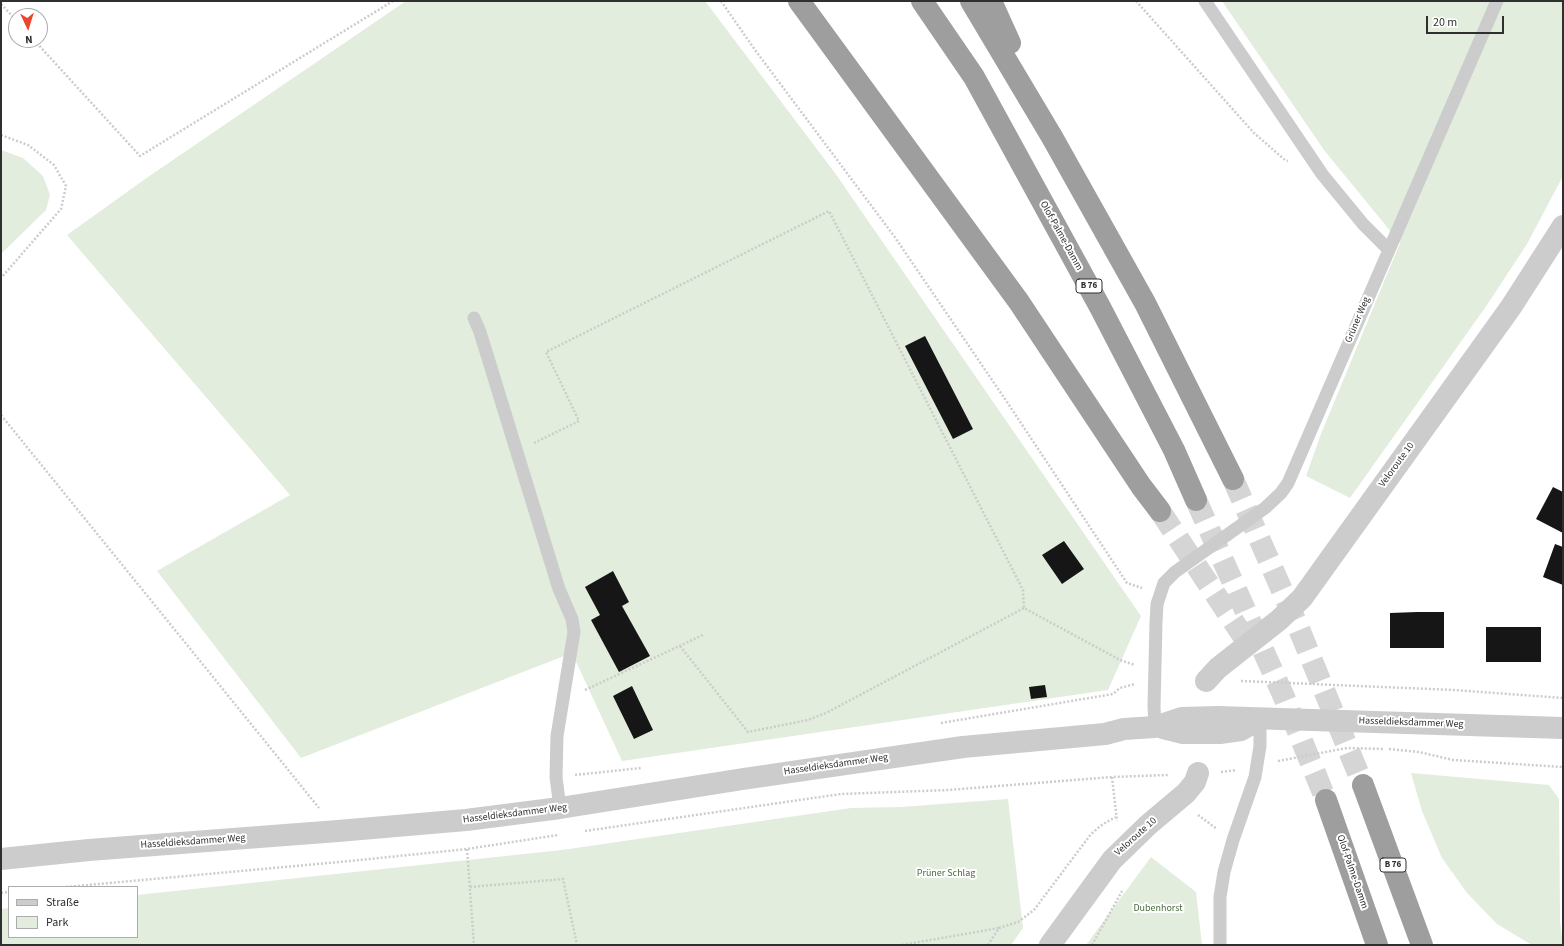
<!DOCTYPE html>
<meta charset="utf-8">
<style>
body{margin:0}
#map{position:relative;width:1564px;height:946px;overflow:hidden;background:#fff;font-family:"Source Sans 3",sans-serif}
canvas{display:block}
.frame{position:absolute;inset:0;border:2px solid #2f2f2f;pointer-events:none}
.legend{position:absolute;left:8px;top:886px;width:130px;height:52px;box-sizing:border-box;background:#fff;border:1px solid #acacac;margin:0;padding:5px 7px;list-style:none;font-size:12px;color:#2f2f2f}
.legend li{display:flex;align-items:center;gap:8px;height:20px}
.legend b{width:20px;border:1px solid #acacac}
.north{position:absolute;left:8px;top:8px;width:40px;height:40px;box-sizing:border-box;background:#fff;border:1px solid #acacac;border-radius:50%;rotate:176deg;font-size:11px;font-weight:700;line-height:16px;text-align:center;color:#2f2f2f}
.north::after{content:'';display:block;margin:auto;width:14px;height:18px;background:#e9472e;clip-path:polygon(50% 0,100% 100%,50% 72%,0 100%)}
.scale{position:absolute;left:1426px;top:16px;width:78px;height:18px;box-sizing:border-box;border:2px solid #2f2f2f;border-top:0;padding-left:5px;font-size:12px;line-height:14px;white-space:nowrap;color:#2f2f2f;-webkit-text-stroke:3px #fff;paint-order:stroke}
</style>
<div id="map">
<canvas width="1564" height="946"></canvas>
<div class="frame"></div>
<ul class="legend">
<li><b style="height:5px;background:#ccc"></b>Straße</li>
<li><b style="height:11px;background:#e2eddd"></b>Park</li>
</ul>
<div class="north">N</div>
<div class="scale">20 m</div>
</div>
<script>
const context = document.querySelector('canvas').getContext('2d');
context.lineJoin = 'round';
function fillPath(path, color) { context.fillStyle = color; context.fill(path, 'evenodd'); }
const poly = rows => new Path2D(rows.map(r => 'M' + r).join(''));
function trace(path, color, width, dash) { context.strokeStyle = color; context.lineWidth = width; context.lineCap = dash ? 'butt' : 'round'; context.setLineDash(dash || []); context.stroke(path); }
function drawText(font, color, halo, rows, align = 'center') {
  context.font = font + ' "Source Sans 3",sans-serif'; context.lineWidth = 4; context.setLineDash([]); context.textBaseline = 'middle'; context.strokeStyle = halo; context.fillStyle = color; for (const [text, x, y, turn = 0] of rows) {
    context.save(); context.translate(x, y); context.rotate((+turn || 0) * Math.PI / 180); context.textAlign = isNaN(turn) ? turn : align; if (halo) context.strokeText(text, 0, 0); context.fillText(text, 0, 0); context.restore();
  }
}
const green = poly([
 [406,1,705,1,835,173,1141,616,1108,690,622,761,572,653,301,758,157,571,290,495,67,235,148,177],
 [1222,1,1563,1,1563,176,1527,244,1487,305,1350,498,1306,476,1321,434,1400,243,1324,150],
 [1,150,23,158,43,176,50,195,46,210,1,254],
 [1411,773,1549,785,1559,799,1560,921,1563,945,1532,945,1497,924,1467,893,1442,858,1422,811],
 [1008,799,1023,928,1011,945,1,945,1,909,9,908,9,937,137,937,137,895,562,850,851,808,901,807],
 [1151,857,1196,892,1202,945,1086,945]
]);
const building = poly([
 [925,336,973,429,953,439,905,346],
 [1553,487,1563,492,1563,533,1536,519],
 [1064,541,1084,569,1062,584,1042,555],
 [1555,544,1563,547,1563,585,1543,577],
 [613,571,629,602,622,606,650,656,619,672,591,620,600,615,585,587],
 [1417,612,1444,612,1444,648,1390,648,1390,613],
 [1486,627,1541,627,1541,662,1486,662],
 [1045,685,1047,697,1031,699,1029,687],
 [632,686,653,730,634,739,613,696]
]);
const trunkTunnel = poly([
 [1233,479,1299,629,1363,785],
 [1196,500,1284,697,1326,800],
 [1160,511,1251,648]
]);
const path = poly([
 [721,1,755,50,894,236,1007,402,1127,583,1142,588],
 [1136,1,1254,133,1285,160,1288,161],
 [1,4,16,20],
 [34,40,140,156,393,1],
 [1,135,28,145,54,165,66,186,61,209,1,278],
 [1,415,319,808],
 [534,443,579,421,546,352,829,211,1023,590,1024,608,1120,660,1135,665],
 [680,646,748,732,808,720,826,713,1024,608],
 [1241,681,1454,690,1563,698],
 [585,690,703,635],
 [941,723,1113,694,1120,688,1135,684],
 [1389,749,1419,752,1453,760,1563,767],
 [1278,761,1347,748,1384,749],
 [1221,772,1236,770],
 [575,775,641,768],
 [1112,777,1117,821],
 [1198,815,1217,829],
 [585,831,841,794,948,790,1112,777,1168,775],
 [467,849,474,945],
 [66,887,350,861,467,849,558,835],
 [470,887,563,879,577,945],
 [1,893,9,892],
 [902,945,999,928],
 [988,945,999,928,1018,922,1034,910,1091,834,1103,824,1116,817],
 [1092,945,1122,891]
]);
const service = poly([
 [1205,1,1322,174,1363,224,1388,249],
 [474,318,480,332,559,589,572,619,574,632,557,736,556,777,560,808],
 [1155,727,1154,707,1156,623,1157,604,1164,583,1175,572,1265,508,1281,493,1288,483,1497,1],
 [1220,945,1220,897,1224,872,1233,840,1255,777,1260,746,1260,719]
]);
const minor = poly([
 [1206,681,1218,668,1279,620,1302,598,1511,307,1563,226],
 [1050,945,1112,860,1148,825,1186,793,1195,782,1198,773]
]);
const tertiary = poly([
 [1163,728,1183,733,1220,733,1241,730,1253,723],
 [1,859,89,850,338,831,466,820,560,808,743,779,963,747,1105,734,1124,729,1155,727,1182,718,1218,717,1563,728]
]);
const trunk = poly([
 [799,1,1019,302,1141,486,1160,511],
 [922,1,974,77,1100,307,1174,450,1196,500],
 [971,1,1052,137,1145,303,1233,479],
 [991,1,1010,43],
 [1363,785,1422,945],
 [1326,800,1377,945]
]);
const shields = [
 [1089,286,26],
 [1393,865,26]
];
const shieldNames = [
 ["B 76",1089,286],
 ["B 76",1393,865]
];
const streetNames = [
 ["Olof-Palme-Damm",1061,236,61],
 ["Grüner Weg",1358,320,-67],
 ["Veloroute 10",1397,465,-54],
 ["Hasseldieksdammer Weg",1411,723,2],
 ["Hasseldieksdammer Weg",836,765,-8],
 ["Hasseldieksdammer Weg",515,814,-7],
 ["Veloroute 10",1136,837,-42],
 ["Hasseldieksdammer Weg",193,842,-4],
 ["Olof-Palme-Damm",1352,872,71]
];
const parkNames = [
 ["Prüner Schlag",946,874],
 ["Dubenhorst",1158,909]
];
fillPath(green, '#e2eddd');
fillPath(building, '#161616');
trace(trunkTunnel, '#d5d5d5', 22, [22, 11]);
trace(path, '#ccc', 2.5, [2, 2]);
trace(service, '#ccc', 13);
trace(minor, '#ccc', 22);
trace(tertiary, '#ccc', 22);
trace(trunk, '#9e9e9e', 22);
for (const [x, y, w] of shields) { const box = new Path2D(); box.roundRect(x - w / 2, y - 7, w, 14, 3); context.fillStyle = '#fff'; context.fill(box); trace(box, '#2f2f2f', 1); }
drawText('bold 9px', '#2f2f2f', null, shieldNames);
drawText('10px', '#2f2f2f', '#fff', streetNames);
drawText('10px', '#486c3b', '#fff', parkNames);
</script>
